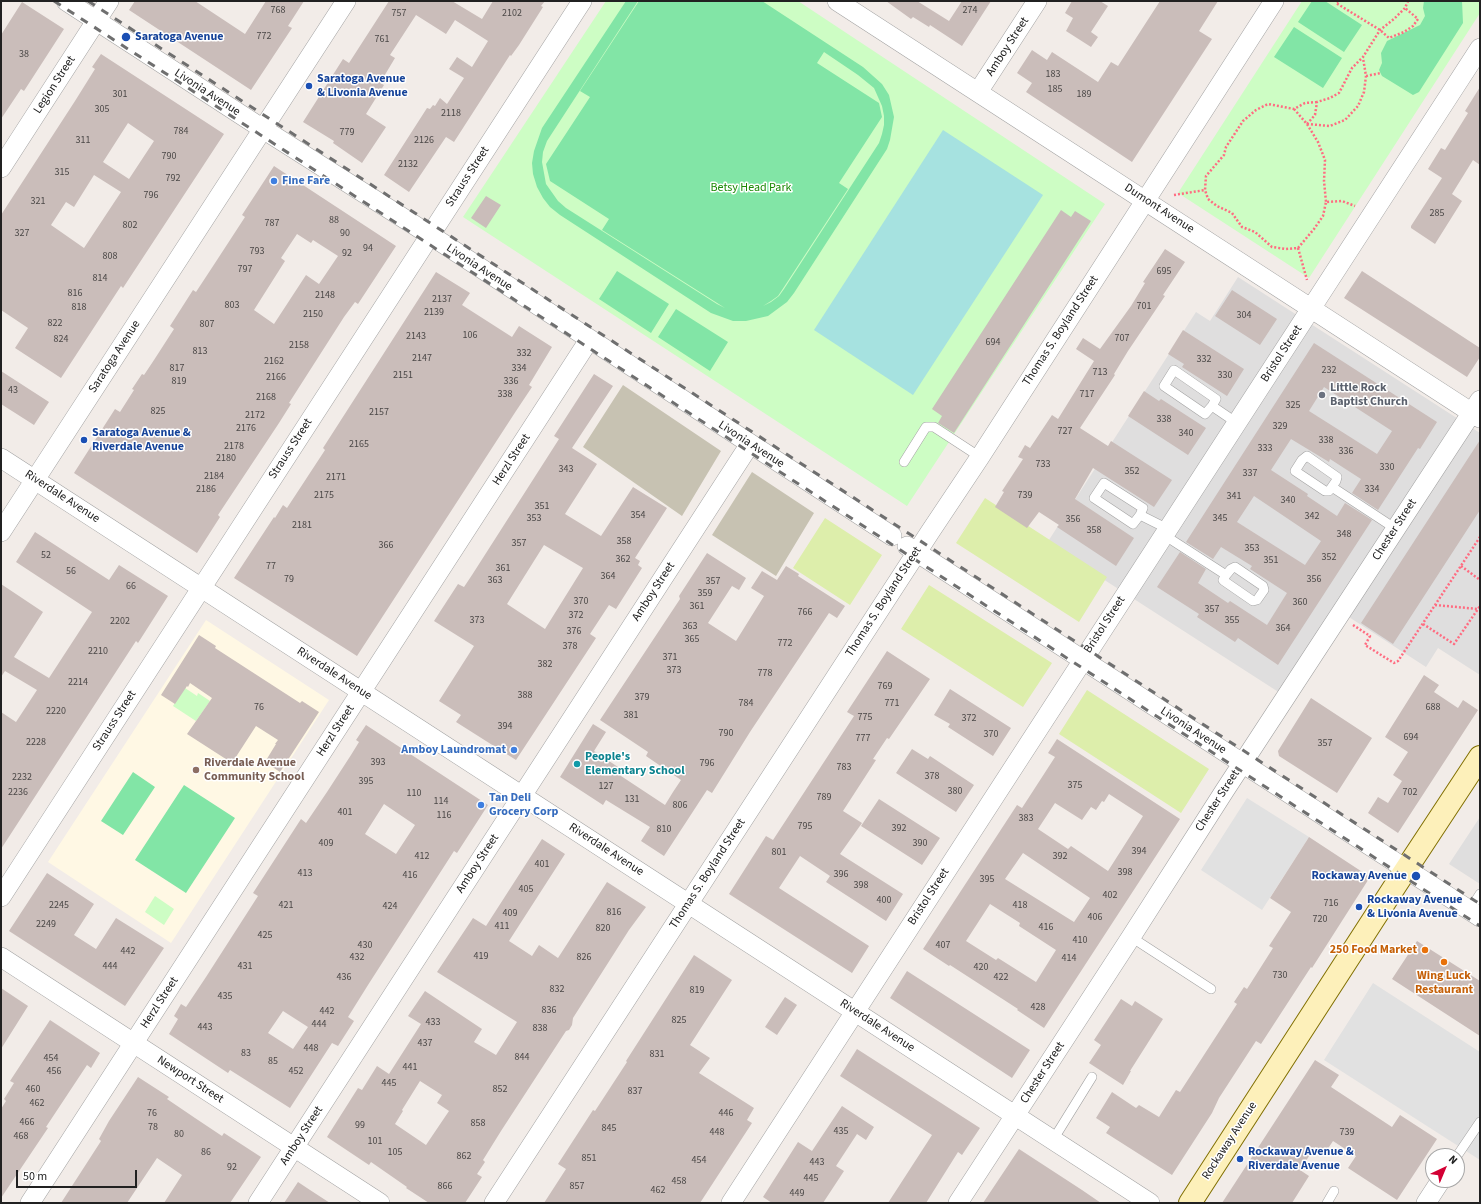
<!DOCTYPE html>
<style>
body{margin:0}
#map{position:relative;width:1481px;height:1204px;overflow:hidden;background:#f2ece8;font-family:"Source Sans 3",sans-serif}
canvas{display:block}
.frame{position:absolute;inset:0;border:2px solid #212121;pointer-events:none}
.north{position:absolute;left:1425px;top:1148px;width:40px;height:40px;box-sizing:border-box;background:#fff;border:1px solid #a6a6a6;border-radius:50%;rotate:44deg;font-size:11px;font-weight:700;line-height:16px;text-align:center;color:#212121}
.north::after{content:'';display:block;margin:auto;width:14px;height:18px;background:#d30034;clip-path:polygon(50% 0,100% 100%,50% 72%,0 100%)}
.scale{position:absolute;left:16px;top:1170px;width:121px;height:18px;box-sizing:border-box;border:2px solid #212121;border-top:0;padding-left:5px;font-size:12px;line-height:14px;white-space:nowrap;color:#212121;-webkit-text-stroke:3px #fff;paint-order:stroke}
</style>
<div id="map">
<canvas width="1481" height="1204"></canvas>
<div class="frame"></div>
<div class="north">N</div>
<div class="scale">50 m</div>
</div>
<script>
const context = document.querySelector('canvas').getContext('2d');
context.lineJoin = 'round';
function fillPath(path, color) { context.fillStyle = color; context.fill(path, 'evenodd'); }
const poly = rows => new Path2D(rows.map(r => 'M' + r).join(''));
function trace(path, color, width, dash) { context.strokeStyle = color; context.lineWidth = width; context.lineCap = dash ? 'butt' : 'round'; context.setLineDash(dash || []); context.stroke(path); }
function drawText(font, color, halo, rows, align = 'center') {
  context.font = font + ' "Source Sans 3",sans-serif'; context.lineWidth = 3; context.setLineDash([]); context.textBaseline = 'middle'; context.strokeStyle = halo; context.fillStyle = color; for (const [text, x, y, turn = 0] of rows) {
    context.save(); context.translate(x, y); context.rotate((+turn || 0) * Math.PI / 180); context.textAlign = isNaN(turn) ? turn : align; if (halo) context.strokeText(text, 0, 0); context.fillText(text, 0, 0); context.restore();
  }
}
const residential = poly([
 [1238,277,1480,433,1480,675,1438,648,1426,667,1335,608,1280,693,1047,543,1196,312,1210,321],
 [1480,817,1480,884,1449,864]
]);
const education = poly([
 [206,620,329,700,171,943,48,862]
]);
const construction = poly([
 [623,385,721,451,682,516,583,447],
 [752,472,814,513,776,576,712,535]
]);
const grass = poly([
 [985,498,1107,577,1079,622,956,543],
 [825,518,882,555,850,605,793,568],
 [929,585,1052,663,1023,707,901,629],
 [1087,690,1209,769,1181,813,1059,734]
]);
const park = poly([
 [606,1,798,1,1105,204,907,506,463,217],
 [1302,1,1480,1,1480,13,1309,278,1178,193],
 [185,688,197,696,198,693,210,701,196,721,173,706],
 [155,896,174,909,164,925,145,912]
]);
const pitch = poly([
 [626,1,638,1,547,141,543,152,542,162,546,184,558,201,566,208,717,304,725,308,602,230,609,219,550,181,546,164,590,97,580,91,639,1,762,1,863,67,882,84,889,95,894,117,890,140,887,149,794,293,787,302,768,316,746,321,733,321,711,313,560,215,550,207,543,198,537,187,533,174,532,163,534,151,542,128],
 [824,52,858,75,874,88,882,106,884,116,884,125,882,134,879,143,784,289,779,296,771,302,763,306,748,310,763,306,771,301,778,296,784,287,848,189,839,183,882,117,879,103,817,63],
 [1312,1,1325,1,1362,25,1344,52,1298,22],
 [1424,1,1462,1,1463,23,1419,92,1413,95,1382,76,1379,70,1382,63,1381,53,1387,41,1420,25,1425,16,1423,8],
 [1294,27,1342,58,1323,88,1274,57],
 [617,271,669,304,651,333,599,299],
 [676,309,728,342,710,371,658,337],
 [133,772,155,787,123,835,101,821],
 [184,785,235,818,186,893,135,860]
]);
const parking = poly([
 [1247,798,1309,837,1262,910,1201,870],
 [1373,983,1480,1052,1480,1160,1324,1060]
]);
const water = poly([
 [943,130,1043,195,913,395,814,330]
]);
const building = poly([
 [135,1,195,1,245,34,266,1,304,1,288,26,292,28,251,90,129,10],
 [389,1,452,1,482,19,493,1,545,1,541,6,543,7,519,45,511,56,510,55,454,142,446,137,409,192,384,175,427,108,430,109,433,105,435,106,440,98,447,104,464,78,449,69,457,57,472,67,488,41,455,20,446,34,416,15,390,55,395,58,380,83,384,85,366,114,386,127,362,163,333,143,334,141,303,122,343,59,349,63],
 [886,1,917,1,949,21,962,1,991,1,962,46,930,25,929,27,913,17,911,19],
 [1072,1,1100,1,1108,6,1091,32,1098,37,1091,47,1066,31,1073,18,1065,13],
 [1160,1,1218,1,1199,31,1212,39,1132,162,1026,92,1032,83,1017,73,1032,50,1047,60,1052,52,1098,82,1111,62,1118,66],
 [22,2,64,29,24,91,21,89,1,119,1,35],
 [101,54,224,134,123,288,121,286,61,378,15,348,28,328,1,310,1,215,75,101,95,69,92,67],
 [128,123,154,141,129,179,103,162],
 [94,175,121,192,84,248,51,225,66,202,74,207],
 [1480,87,1480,165,1473,160,1452,194,1462,201,1435,244,1411,228,1411,226,1442,178,1428,169,1441,148,1445,150,1468,113,1465,111],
 [274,166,396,246,358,304,355,302,344,317,289,403,291,404,279,423,218,515,220,517,197,553,74,473,115,409,120,412,134,390,132,389,142,374,144,375,154,360,174,329,170,326,193,290,196,292,217,260,245,217,242,215],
 [297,234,311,243,313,240,338,256,319,284,306,275,274,324,254,310,285,261,281,258],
 [486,196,501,205,486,228,471,218],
 [1061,210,1071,217,1075,211,1091,221,954,433,938,423,942,416,932,409],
 [1165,249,1185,262,1163,295,1165,296,1128,351,1114,374,1115,375,1080,428,1108,446,1111,441,1172,480,1154,507,1093,468,1075,499,1134,538,1116,566,1057,527,1059,525,1039,512,1027,528,995,507,1004,492,1002,491,1023,459,1018,457,1025,445,1030,448,1052,415,1058,419,1094,361,1076,349,1083,338,1100,349,1131,306,1145,283,1143,282],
 [1362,271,1480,348,1480,357,1467,377,1344,298],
 [436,272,470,293,462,305,512,337,519,326,552,347,529,385,532,387,516,411,357,656,234,578,274,517,275,518,283,505,287,508,325,450,323,448],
 [1232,290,1277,319,1260,345,1215,316],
 [1183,330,1244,369,1227,396,1182,367,1184,364,1168,354],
 [1314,343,1437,422,1420,449,1418,448,1378,510,1352,493,1361,479,1330,459,1329,462,1291,439,1271,470,1308,494,1307,496,1337,516,1345,503,1372,520,1278,665,1238,638,1235,642,1197,617,1199,614,1157,587,1180,552,1206,569,1198,583,1228,603,1230,601,1267,625,1287,593,1250,569,1252,566,1221,547,1213,559,1186,542],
 [1324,387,1392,431,1377,454,1309,411],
 [1254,496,1321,541,1305,565,1237,522],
 [1,371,49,402,34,425,1,404],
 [594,374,613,386,572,448,597,464,565,514,601,536,633,487,667,508,635,558,640,561,638,565,642,568,616,609,609,605,590,634,596,638,516,760,456,722,461,715,439,701,474,646,434,621,458,584,464,587,472,575,559,439,554,436],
 [544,545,583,568,545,629,507,604],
 [1144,391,1159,401,1161,399,1206,428,1188,455,1128,416],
 [1480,440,1480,510,1393,644,1361,623],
 [35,532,109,580,119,565,168,596,138,643,136,641,1,849,1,712,16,722,37,690,5,671,1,677,1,584,43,612,14,657,49,678,92,612,16,562],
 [707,553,746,578,739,590,732,586,708,623,736,641,764,596,751,588,762,571,777,580,786,566,799,574,798,576,845,606,837,618,829,613,750,732,712,793,707,790,664,856,641,841,650,827,606,800,603,805,560,777,593,724,606,732,594,751,624,771,621,776,665,805,673,792,681,780,646,756,648,752,600,720,680,599,679,596],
 [199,635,216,646,215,648,300,703,302,701,319,712,280,772,265,762,276,744,275,744,278,740,256,726,232,763,187,734,212,698,190,683,188,687,187,686,175,704,161,695],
 [887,651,930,679,889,739,887,738,873,759,876,760,843,811,862,823,840,854,903,894,886,921,826,882,830,876,800,856,779,888,869,946,852,973,729,894,766,836,773,840,854,716,847,712],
 [1424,675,1439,685,1434,692,1458,708,1463,700,1478,710,1398,833,1368,813,1378,797,1388,803,1402,781,1393,775,1408,752,1385,737],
 [950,689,1011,728,993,756,948,727,950,724,934,715],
 [1311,698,1372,738,1337,793,1279,756,1278,751],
 [366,725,488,805,457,853,454,851,368,985,348,1017,354,1021,338,1046,332,1043,290,1108,230,1070,228,1073,169,1034,178,1019,174,1016,181,1004,186,1007,206,977,258,896,253,893,301,819,306,823,327,792,351,755,359,742,356,740],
 [384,804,415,825,396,854,365,834],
 [283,1011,308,1027,293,1049,268,1033],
 [1057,739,1180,819,1044,1028,1017,1010,1018,1009,950,965,949,966,923,949,1017,805,1022,808,1055,757,1048,753],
 [1109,794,1143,816,1108,871,1071,846,1068,849,1038,829,1055,803,1082,820,1091,807,1096,810,1102,801,1104,802],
 [1023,853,1090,898,1074,922,1005,879],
 [990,904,1020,923,1019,926,1056,950,1036,982,998,958,996,960,966,941],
 [912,749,928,759,930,756,974,785,956,812,896,773],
 [879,799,940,838,922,865,861,826],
 [1309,837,1370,877,1312,968,1311,967,1261,1044,1256,1041,1219,1098,1212,1113,1172,1175,1106,1133,1110,1127,1096,1118,1112,1092,1136,1108,1139,1105,1159,1117,1176,1090,1180,1092,1237,1004,1234,1002,1244,987,1247,989,1273,948,1269,946,1291,912,1270,898],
 [542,839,565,854,509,941,532,956,539,945,558,958,607,882,646,907,629,930,573,1018,572,1025,569,1030,566,1031,501,1131,483,1160,485,1162,477,1174,482,1177,465,1203,429,1203,406,1188,407,1187,371,1162,369,1165,327,1137,358,1088,362,1090,377,1066,389,1074,421,1024,408,1016,425,991,482,1029,474,1042,496,1055,517,1022,437,972,473,918,486,926],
 [420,1081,442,1095,437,1103,449,1111,426,1145,395,1124,403,1111,402,1110],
 [47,873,94,904,74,935,96,949,116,918,164,948,125,1006,9,931],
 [1417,941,1480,981,1480,1036,1392,979],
 [694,955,732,980,690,1045,710,1058,699,1073,754,1108,747,1120,752,1123,700,1203,544,1203,566,1169,558,1164,593,1110,595,1111,627,1062,626,1061],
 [907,971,1030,1050,1012,1078,890,998],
 [1,988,28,1006,1,1049],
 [785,997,797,1005,777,1035,765,1027],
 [1121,999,1132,1006,1135,1001,1163,1019,1130,1071,1131,1071,1123,1085,1089,1063,1101,1045,1094,1040],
 [50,1020,100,1053,91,1068,87,1065,46,1127,48,1128,1,1198,1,1109,6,1101,4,1099,14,1083,10,1081],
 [857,1049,980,1128,962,1155,958,1152,926,1203,888,1203,932,1135,840,1076],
 [1315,1060,1339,1075,1331,1087,1392,1127,1400,1115,1437,1139,1397,1200,1348,1168,1356,1156,1333,1141,1325,1153,1315,1147,1300,1170,1309,1176,1292,1203,1222,1203],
 [138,1077,169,1097,167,1099,195,1118,222,1136,224,1133,261,1157,230,1203,164,1203,182,1175,157,1158,127,1203,61,1203,101,1141,99,1139,109,1121],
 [842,1106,874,1127,866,1140,857,1134,836,1166,844,1171,823,1203,772,1203,763,1197,798,1142,812,1151],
 [1019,1149,1082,1190,1101,1203,983,1203],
 [298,1182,310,1190,330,1203,284,1203]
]);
const path = poly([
 [1338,1,1336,3,1380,30,1389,38,1404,32,1413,26,1418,19,1405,8],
 [1366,76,1381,73],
 [1317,102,1305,103,1294,109,1268,104,1256,110,1243,121,1226,147,1224,155,1206,176,1205,190,1208,199,1217,206,1232,213,1242,227,1255,232,1272,247,1286,249,1298,248,1314,229,1323,216,1326,202,1342,201,1355,206],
 [1294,109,1307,124,1318,142,1325,160,1324,181,1326,202],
 [1307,124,1315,115,1317,102,1330,98,1339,93,1352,68,1363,57,1380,30,1394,19,1405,8,1408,1],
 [1307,124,1330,126,1345,120,1358,106,1364,92,1366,76,1363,58],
 [1174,195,1205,190],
 [1298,248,1307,280],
 [1461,566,1480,580],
 [1435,605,1478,609],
 [1423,624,1454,644,1480,606],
 [1353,625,1370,636,1365,645,1394,663,1398,661,1480,537]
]);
const lane = poly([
 [1212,406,1205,414,1164,386,1174,370,1216,399,1212,406,1237,423],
 [1307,456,1337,477,1336,481,1329,491,1325,491,1295,471,1302,460,1307,456],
 [904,462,926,427,934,427,980,457],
 [1332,487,1396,529],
 [1140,515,1133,524,1094,498,1104,483,1143,508,1140,515,1168,529],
 [1164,535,1226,575,1231,569,1235,567,1263,586,1264,590,1257,600,1253,601,1224,581,1223,580,1226,575],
 [1469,911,1480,894],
 [1131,937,1211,989],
 [1053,1140,1092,1077],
 [1457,1156,1480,1122],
 [1327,1203,1334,1191]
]);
const street = poly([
 [66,1,263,129,430,235,892,536],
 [837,1,1480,418],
 [978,92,1037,1],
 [1,168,109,1],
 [1,458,1150,1203],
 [1,532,346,1],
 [907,546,1480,917],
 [1,897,582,1],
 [1,957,380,1203],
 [30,1203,589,340],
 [258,1203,750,444],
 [494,1203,930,532,980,457,1274,1],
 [731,1203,1480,48],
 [958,1203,1131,937,1225,790,1480,400],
 [1426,1203,1441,1180]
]);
const secondary = poly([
 [1190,1203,1397,883,1480,757]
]);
const rail = poly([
 [54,1,1480,926],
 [88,1,1480,904]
]);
const markers = [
 [126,37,5,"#1a4fb4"],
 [309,86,4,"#1a4fb4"],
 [274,181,4,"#3f7fe0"],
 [1322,395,4,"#6b7280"],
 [84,440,4,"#1a4fb4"],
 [514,750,4,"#3f7fe0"],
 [577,764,4,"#0f9aa8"],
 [196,770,4,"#8d6e63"],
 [481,805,4,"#3f7fe0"],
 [1416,876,5,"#1a4fb4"],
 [1359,907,4,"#1a4fb4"],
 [1425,950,4,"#e8710a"],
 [1444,962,4,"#e8710a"],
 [1240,1159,4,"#1a4fb4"]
];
const numberNames = [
 ["768",278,11],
 ["274",970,11],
 ["757",399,14],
 ["2102",512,14],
 ["772",264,37],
 ["761",382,40],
 ["38",24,55],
 ["183",1053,75],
 ["185",1055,90],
 ["301",120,95],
 ["189",1084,95],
 ["305",102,110],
 ["2118",451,114],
 ["784",181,132],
 ["779",347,133],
 ["311",83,141],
 ["2126",424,141],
 ["790",169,157],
 ["2132",408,165],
 ["315",62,173],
 ["792",173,179],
 ["796",151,196],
 ["321",38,202],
 ["285",1437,214],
 ["88",334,221],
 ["787",272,224],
 ["802",130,226],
 ["327",22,234],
 ["90",345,234],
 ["94",368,249],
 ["793",257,252],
 ["92",347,254],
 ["808",110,257],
 ["797",245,270],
 ["695",1164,272],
 ["814",100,279],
 ["816",75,294],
 ["2148",325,296],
 ["2137",442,300],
 ["803",232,306],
 ["701",1144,307],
 ["818",79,308],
 ["2139",434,313],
 ["2150",313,315],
 ["304",1244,316],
 ["822",55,324],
 ["807",207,325],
 ["106",470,336],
 ["2143",416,337],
 ["707",1122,339],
 ["824",61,340],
 ["694",993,343],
 ["2158",299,346],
 ["813",200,352],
 ["332",524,354],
 ["2147",422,359],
 ["332",1204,360],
 ["2162",274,362],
 ["817",177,369],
 ["334",519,369],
 ["232",1329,371],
 ["713",1100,373],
 ["2151",403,376],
 ["330",1225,376],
 ["2166",276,378],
 ["819",179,382],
 ["336",511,382],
 ["43",13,391],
 ["338",505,395],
 ["717",1087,395],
 ["2168",266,398],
 ["325",1293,406],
 ["825",158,412],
 ["2157",379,413],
 ["2172",255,416],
 ["338",1164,420],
 ["329",1280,427],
 ["2176",246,429],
 ["727",1065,432],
 ["340",1186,434],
 ["338",1326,441],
 ["2165",359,445],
 ["2178",234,447],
 ["333",1265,449],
 ["336",1346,452],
 ["2180",226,459],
 ["733",1043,465],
 ["330",1387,468],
 ["343",566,470],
 ["352",1132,472],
 ["337",1250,474],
 ["2184",214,477],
 ["2171",336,478],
 ["2186",206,490],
 ["334",1372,490],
 ["2175",324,496],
 ["739",1025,496],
 ["341",1234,497],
 ["340",1288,501],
 ["351",542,507],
 ["354",638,516],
 ["342",1312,517],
 ["353",534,519],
 ["345",1220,519],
 ["356",1073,520],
 ["2181",302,526],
 ["358",1094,531],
 ["348",1344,535],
 ["358",624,542],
 ["357",519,544],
 ["366",386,546],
 ["353",1252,549],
 ["52",46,556],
 ["352",1329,558],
 ["362",623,560],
 ["351",1271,561],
 ["77",271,567],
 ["361",503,569],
 ["56",71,572],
 ["364",608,577],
 ["79",289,580],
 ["356",1314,580],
 ["363",495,581],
 ["357",713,582],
 ["66",131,587],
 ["359",705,594],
 ["370",581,602],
 ["360",1300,603],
 ["361",697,607],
 ["357",1212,610],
 ["766",805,613],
 ["372",576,616],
 ["373",477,621],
 ["355",1232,621],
 ["2202",120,622],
 ["363",690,627],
 ["364",1283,629],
 ["376",574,632],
 ["365",692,640],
 ["772",785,644],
 ["378",570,647],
 ["2210",98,652],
 ["371",670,658],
 ["382",545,665],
 ["373",674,671],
 ["778",765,674],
 ["2214",78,683],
 ["769",885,687],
 ["388",525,696],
 ["379",642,698],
 ["784",746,704],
 ["771",892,704],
 ["76",259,708],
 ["688",1433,708],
 ["2220",56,712],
 ["381",631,716],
 ["775",865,718],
 ["372",969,719],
 ["394",505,727],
 ["790",726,734],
 ["370",991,735],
 ["694",1411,738],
 ["777",863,739],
 ["2228",36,743],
 ["357",1325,744],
 ["393",378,763],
 ["796",707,764],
 ["783",844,768],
 ["378",932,777],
 ["2232",22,778],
 ["395",366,782],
 ["375",1075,786],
 ["127",606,787],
 ["380",955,792],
 ["2236",18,793],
 ["702",1410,793],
 ["110",414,794],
 ["789",824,798],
 ["131",632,800],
 ["114",441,802],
 ["806",680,806],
 ["401",345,813],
 ["116",444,816],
 ["383",1026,819],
 ["795",805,827],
 ["392",899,829],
 ["810",664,830],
 ["409",326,844],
 ["390",920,844],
 ["394",1139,852],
 ["801",779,853],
 ["412",422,857],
 ["392",1060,857],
 ["401",542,865],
 ["398",1125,873],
 ["413",305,874],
 ["396",841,875],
 ["416",410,876],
 ["395",987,880],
 ["398",861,886],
 ["405",526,890],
 ["402",1110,896],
 ["400",884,901],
 ["716",1331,904],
 ["2245",59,906],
 ["421",286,906],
 ["418",1020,906],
 ["424",390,907],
 ["816",614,913],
 ["409",510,914],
 ["406",1095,918],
 ["720",1320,920],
 ["2249",46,925],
 ["411",502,927],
 ["416",1046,928],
 ["820",603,929],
 ["425",265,936],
 ["410",1080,941],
 ["430",365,946],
 ["407",943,946],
 ["442",128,952],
 ["419",481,957],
 ["432",357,958],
 ["826",584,958],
 ["414",1069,959],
 ["444",110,967],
 ["431",245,967],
 ["420",981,968],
 ["730",1280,976],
 ["436",344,978],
 ["422",1001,978],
 ["832",557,990],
 ["819",697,991],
 ["435",225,997],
 ["428",1038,1008],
 ["836",549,1011],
 ["442",327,1012],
 ["825",679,1021],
 ["433",433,1023],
 ["444",319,1025],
 ["443",205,1028],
 ["838",540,1029],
 ["437",425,1044],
 ["448",311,1049],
 ["83",246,1054],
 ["831",657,1055],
 ["844",522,1058],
 ["454",51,1059],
 ["85",273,1062],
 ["441",410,1068],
 ["456",54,1072],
 ["452",296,1072],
 ["445",389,1084],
 ["460",33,1090],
 ["852",500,1090],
 ["837",635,1092],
 ["462",37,1104],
 ["76",152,1114],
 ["446",726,1114],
 ["466",27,1123],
 ["858",478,1124],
 ["99",360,1126],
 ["78",153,1128],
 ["845",609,1129],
 ["435",841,1132],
 ["448",717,1133],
 ["739",1347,1133],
 ["80",179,1135],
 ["468",21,1137],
 ["101",375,1142],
 ["86",206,1153],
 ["105",395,1153],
 ["862",464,1157],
 ["851",589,1159],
 ["454",699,1161],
 ["443",817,1163],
 ["92",232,1168],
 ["445",811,1179],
 ["458",679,1182],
 ["866",445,1187],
 ["857",577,1187],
 ["462",658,1191],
 ["449",797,1194]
];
const transitNames = [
 ["Saratoga Avenue",135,37],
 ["Saratoga Avenue",317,79],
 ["& Livonia Avenue",317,93],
 ["Saratoga Avenue &",92,433],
 ["Riverdale Avenue",92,447],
 ["Rockaway Avenue",1407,876,"right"],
 ["Rockaway Avenue",1367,900],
 ["& Livonia Avenue",1367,914],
 ["Rockaway Avenue &",1248,1152],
 ["Riverdale Avenue",1248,1166]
];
const streetNames = [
 ["Amboy Street",1008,47,-57],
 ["Legion Street",55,85,-57],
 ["Livonia Avenue",207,93,33],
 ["Strauss Street",468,177,-57],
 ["Dumont Avenue",1159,209,33],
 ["Livonia Avenue",479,268,33],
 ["Thomas S. Boyland Street",1061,331,-57],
 ["Bristol Street",1282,354,-57],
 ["Saratoga Avenue",115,357,-57],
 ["Livonia Avenue",751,445,33],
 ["Strauss Street",291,449,-57],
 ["Herzl Street",512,460,-57],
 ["Riverdale Avenue",62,497,33],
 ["Chester Street",1395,530,-57],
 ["Amboy Street",654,592,-57],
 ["Thomas S. Boyland Street",884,602,-57],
 ["Bristol Street",1105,625,-57],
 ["Riverdale Avenue",334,674,33],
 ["Strauss Street",115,721,-57],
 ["Herzl Street",336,731,-57],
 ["Livonia Avenue",1193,731,33],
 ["Chester Street",1218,801,-57],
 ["Riverdale Avenue",606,850,33],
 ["Amboy Street",478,864,-57],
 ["Thomas S. Boyland Street",708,874,-57],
 ["Bristol Street",929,897,-57],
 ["Herzl Street",160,1003,-57],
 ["Riverdale Avenue",877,1026,33],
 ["Chester Street",1043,1073,-57],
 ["Newport Street",190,1080,33],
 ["Amboy Street",302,1136,-57],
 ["Rockaway Avenue",1230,1141,-57]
];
const shopNames = [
 ["Fine Fare",282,181],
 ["Amboy Laundromat",506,750,"right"],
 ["Tan Deli",489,798],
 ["Grocery Corp",489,812]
];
const parkNames = [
 ["Betsy Head Park",751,188]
];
const worshipNames = [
 ["Little Rock",1330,388],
 ["Baptist Church",1330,402]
];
const cultureNames = [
 ["People's",585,757],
 ["Elementary School",585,771]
];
const educationNames = [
 ["Riverdale Avenue",204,763],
 ["Community School",204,777]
];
const foodNames = [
 ["250 Food Market",1417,950],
 ["Wing Luck",1444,976,"center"],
 ["Restaurant",1444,990,"center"]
];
fillPath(residential, '#dfdede');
fillPath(education, '#fff8e4');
fillPath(construction, '#c7c2b2');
fillPath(grass, '#ddeeab');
fillPath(park, '#cdfdc4');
fillPath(pitch, '#82e5a6');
fillPath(parking, '#e1e1e1');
fillPath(water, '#a6e2e0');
fillPath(building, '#cabdba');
trace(lane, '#a2a2a2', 10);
trace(street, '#a2a2a2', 20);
trace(secondary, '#816f00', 24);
trace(path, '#ff6c81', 2.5, [2, 2]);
trace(lane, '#fff', 9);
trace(street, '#fff', 19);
trace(secondary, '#fdf0ba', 22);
trace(rail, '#6f6f6f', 3, [8, 8]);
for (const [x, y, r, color] of markers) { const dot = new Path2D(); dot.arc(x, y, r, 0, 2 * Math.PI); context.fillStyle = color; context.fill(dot); trace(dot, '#fff', 1.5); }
drawText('10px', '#4b4847', null, numberNames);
drawText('bold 12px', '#164399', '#fff', transitNames, 'left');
drawText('12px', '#212121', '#fff', streetNames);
drawText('bold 12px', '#366cbe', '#fff', shopNames, 'left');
drawText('12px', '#1b8905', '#fff', parkNames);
drawText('bold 12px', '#5b616d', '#fff', worshipNames, 'left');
drawText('bold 12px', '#0d838f', '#fff', cultureNames, 'left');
drawText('bold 12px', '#785e54', '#fff', educationNames, 'left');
drawText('bold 12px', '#c56008', '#fff', foodNames, 'right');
</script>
